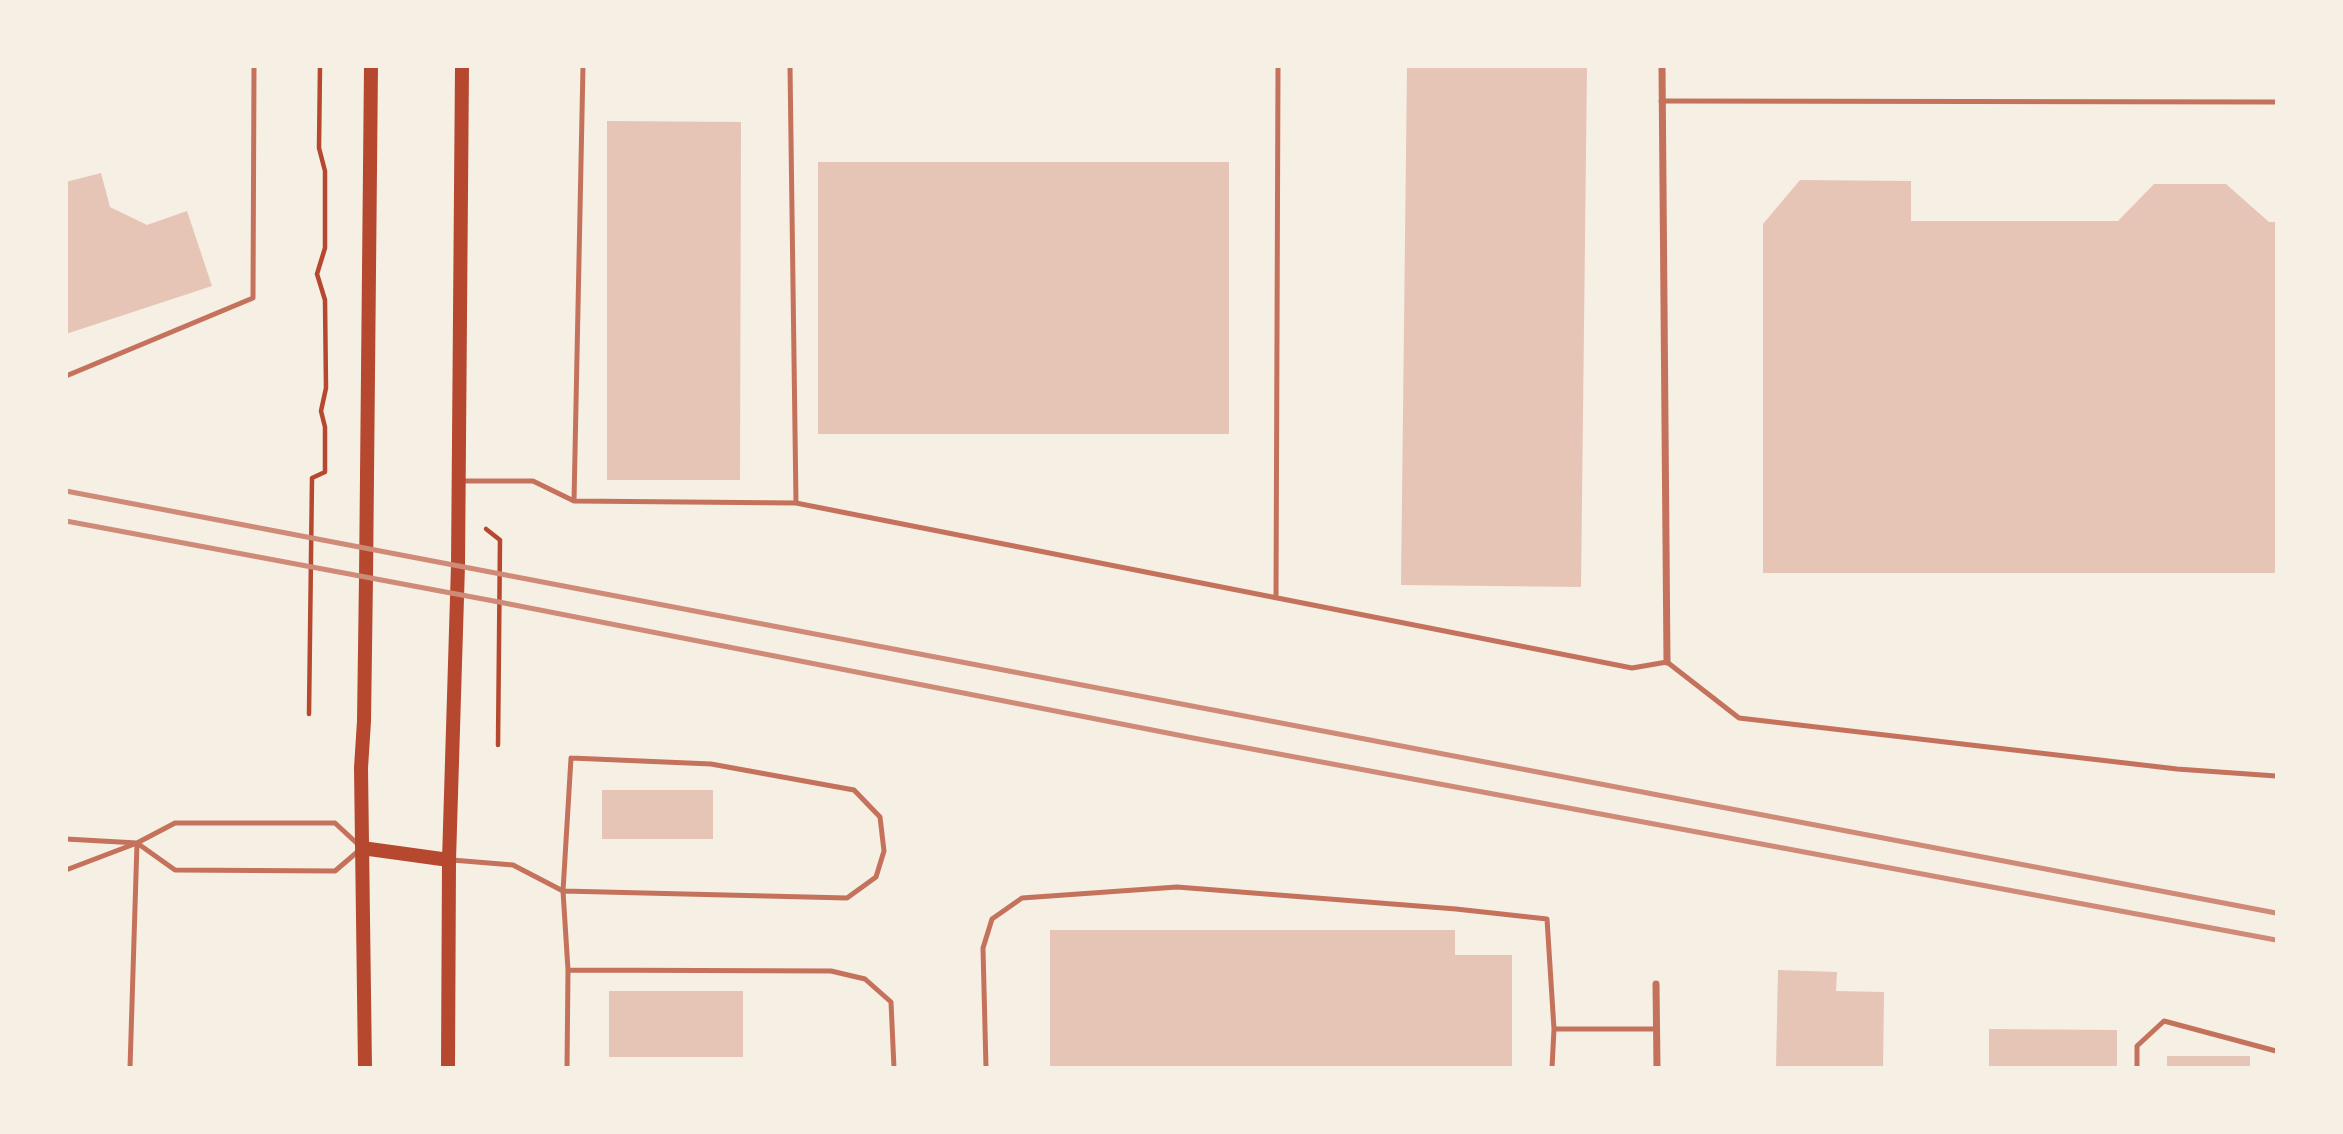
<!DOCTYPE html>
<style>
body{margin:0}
#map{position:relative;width:2343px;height:1134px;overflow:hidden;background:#f6efe4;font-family:Mulish,sans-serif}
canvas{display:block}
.frame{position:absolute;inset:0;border:68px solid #f6efe4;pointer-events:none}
</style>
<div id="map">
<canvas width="2343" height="1134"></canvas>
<div class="frame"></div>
</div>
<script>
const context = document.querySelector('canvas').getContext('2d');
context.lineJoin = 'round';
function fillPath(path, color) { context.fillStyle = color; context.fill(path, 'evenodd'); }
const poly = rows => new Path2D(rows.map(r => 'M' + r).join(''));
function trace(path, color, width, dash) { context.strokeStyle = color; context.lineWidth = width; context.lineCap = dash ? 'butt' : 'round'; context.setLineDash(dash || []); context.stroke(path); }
const building = poly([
 [1407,66,1587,66,1581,587,1401,585],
 [607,121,741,122,740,480,607,480],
 [818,162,1229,162,1229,434,818,434],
 [101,173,110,207,147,225,187,211,212,286,66,334,66,182],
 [1800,180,1911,181,1911,221,2118,221,2154,184,2226,184,2269,222,2276,222,2276,573,1763,573,1763,224],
 [602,790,713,790,713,839,602,839],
 [1050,930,1455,930,1455,955,1512,955,1512,1068,1050,1068],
 [1778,970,1837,972,1836,991,1884,992,1883,1068,1776,1068],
 [609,991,743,991,743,1057,609,1057],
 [1989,1029,2117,1030,2117,1068,1989,1068],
 [2167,1056,2250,1056,2250,1068,2167,1068]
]);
const path = poly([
 [486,529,500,540,498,745],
 [309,714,312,478,325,472,325,427,321,411,326,388,325,300,317,274,325,248,325,171,319,148,320,66]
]);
const service = poly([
 [583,66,574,501,796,503],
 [790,66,796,503,1632,668,1667,662,1739,718,2177,769,2276,776],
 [1661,101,2276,102],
 [66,376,253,298,254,66],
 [459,481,533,481,574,501],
 [1276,597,1278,66],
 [571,758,711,764,854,790,880,817,884,851,876,877,847,898,563,891,571,758],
 [66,839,137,843,175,870,335,871,362,848,335,823,175,823,137,843,66,870],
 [452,860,513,865,563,891,568,970,831,971,865,979,891,1002,894,1068],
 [1554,1029,1656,1029],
 [130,1068,137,843],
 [567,1068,568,970],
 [986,1068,983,948,992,919,1022,898,1177,887,1456,909,1547,919,1554,1029,1552,1068],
 [2137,1068,2137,1046,2164,1021,2276,1051]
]);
const minor = poly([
 [1662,66,1667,662],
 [1656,984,1657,1068]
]);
const secondary = poly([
 [362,848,449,860],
 [365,1068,361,768,364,721,366,578,371,66],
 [448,1068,449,860,458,565,462,66]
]);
const rail = poly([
 [66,491,2276,913],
 [66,521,499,602,1193,738,2276,940]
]);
fillPath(building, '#e6c5b7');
trace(path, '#b5482f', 4.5);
trace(service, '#c5725c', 5);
trace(minor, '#c5725c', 7);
trace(secondary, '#b5482f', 14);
trace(rail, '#cf8b77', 5);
</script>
